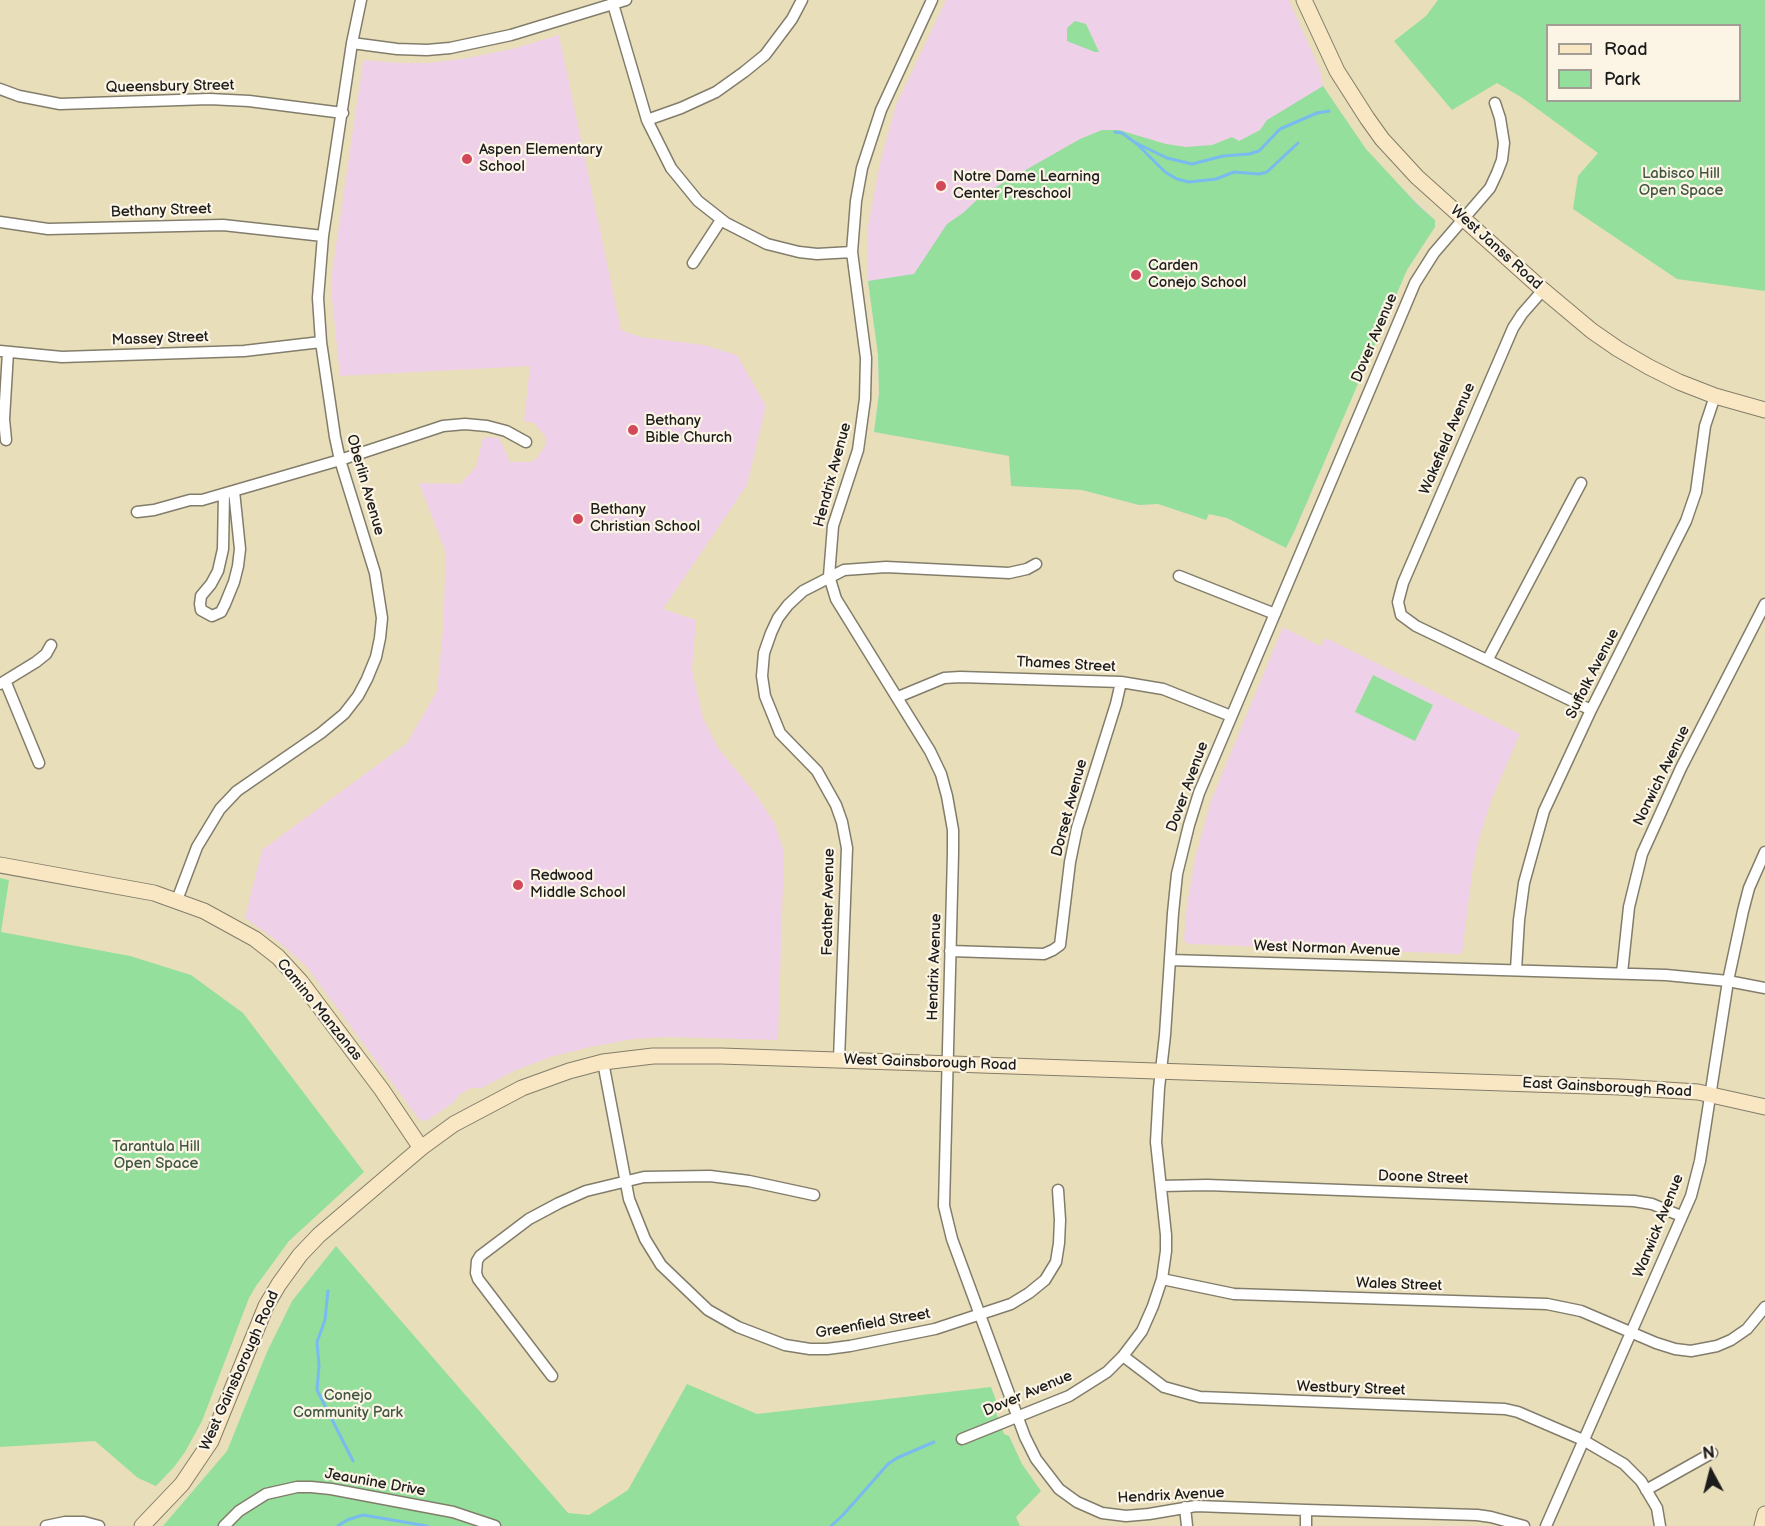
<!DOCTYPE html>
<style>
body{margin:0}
#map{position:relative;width:1765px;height:1526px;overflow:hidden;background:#e9deba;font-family:"Balsamiq Sans",sans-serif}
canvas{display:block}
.legend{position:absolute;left:1546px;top:24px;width:195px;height:78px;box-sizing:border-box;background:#fcf5e5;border:2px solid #a29e95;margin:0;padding:8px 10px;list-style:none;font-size:18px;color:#1c1c1c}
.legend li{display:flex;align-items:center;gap:12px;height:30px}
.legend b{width:30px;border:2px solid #a29e95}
.north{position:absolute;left:1681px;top:1442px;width:60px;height:60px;-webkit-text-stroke:4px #fcf5e5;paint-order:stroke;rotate:353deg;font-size:16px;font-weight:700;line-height:24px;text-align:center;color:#1c1c1c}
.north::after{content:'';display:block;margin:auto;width:21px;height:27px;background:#1c1c1c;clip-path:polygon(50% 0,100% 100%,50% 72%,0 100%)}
</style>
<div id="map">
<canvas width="1765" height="1526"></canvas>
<ul class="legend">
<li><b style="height:8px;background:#f9e7c3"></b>Road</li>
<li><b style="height:16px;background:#94df9b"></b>Park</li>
</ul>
<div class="north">N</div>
</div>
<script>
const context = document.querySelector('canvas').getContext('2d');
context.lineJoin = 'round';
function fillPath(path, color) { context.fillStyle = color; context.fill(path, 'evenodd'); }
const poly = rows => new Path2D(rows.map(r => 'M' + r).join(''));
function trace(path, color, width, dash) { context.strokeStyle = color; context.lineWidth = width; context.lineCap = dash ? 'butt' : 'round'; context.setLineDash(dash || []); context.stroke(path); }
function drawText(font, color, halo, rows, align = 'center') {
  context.font = font + ' "Balsamiq Sans",sans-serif'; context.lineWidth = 4.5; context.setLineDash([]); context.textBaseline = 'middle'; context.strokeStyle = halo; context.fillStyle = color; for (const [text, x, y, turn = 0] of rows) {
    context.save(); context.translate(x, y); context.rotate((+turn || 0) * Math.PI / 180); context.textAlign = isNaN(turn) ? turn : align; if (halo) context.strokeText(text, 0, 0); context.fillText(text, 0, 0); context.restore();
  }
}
const built = poly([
 [946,0,1289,0,1320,70,1323,86,1345,119,1366,149,1390,176,1435,220,1435,227,1407,270,1394,299,1295,530,1286,548,1227,518,1209,514,1206,520,1158,504,1139,505,1082,490,1011,486,1009,456,874,432,879,393,878,355,868,281,868,226,880,163,896,105],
 [559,35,621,330,640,337,704,345,737,355,766,406,747,485,663,609,696,620,692,670,703,718,718,748,755,793,775,824,784,852,778,1040,668,1037,633,1039,590,1047,550,1057,514,1071,481,1088,471,1088,460,1094,454,1102,428,1120,423,1121,418,1118,307,967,280,943,245,918,262,850,407,743,437,691,443,630,446,553,419,483,460,484,476,467,483,438,497,437,502,444,510,462,530,462,536,459,545,446,545,436,534,423,524,421,530,366,340,376,332,298,332,273,363,62,365,60,400,63,429,63,467,58,512,49],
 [1283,627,1320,646,1326,638,1520,734,1491,801,1479,839,1473,867,1462,954,1188,944,1184,940,1187,904,1195,859,1211,801]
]);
const green = poly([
 [1438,0,1765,0,1765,291,1677,279,1573,209,1578,176,1598,153,1521,97,1497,83,1452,110,1394,41,1426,16],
 [1548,26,1740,26,1740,100,1548,100],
 [1075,21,1086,24,1099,52,1095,52,1067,41,1067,28],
 [1323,86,1366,149,1417,204,1435,220,1435,227,1407,270,1295,530,1286,548,1227,518,1209,514,1206,520,1158,504,1139,505,1082,490,1011,486,1009,456,874,432,879,393,878,355,868,281,914,274,947,224,963,213,982,195,1080,139,1102,130,1119,130,1166,144,1186,147,1212,145,1232,137,1239,141,1260,130,1267,120],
 [1373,675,1433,705,1415,741,1355,712],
 [0,878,9,880,1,932,130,956,191,975,243,1013,364,1172,289,1241,256,1286,249,1298,202,1421,185,1452,174,1467,156,1486,138,1478,95,1441,0,1447],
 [336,1246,568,1513,589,1515,628,1490,687,1384,757,1414,991,1387,997,1403,995,1410,1004,1434,1009,1436,1022,1464,1041,1491,1016,1517,1020,1526,163,1526,227,1451,267,1352,292,1301]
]);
const stream = poly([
 [1115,132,1122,133,1137,144,1165,172,1177,179,1189,182,1216,179,1234,172,1259,174,1267,172,1298,143],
 [1134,142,1167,158,1192,164,1223,156,1249,154,1259,151,1280,129,1317,113,1329,111],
 [328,1291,325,1320,317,1342,319,1366,317,1390,353,1461],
 [338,1526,347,1520,363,1515,427,1526],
 [831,1526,843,1515,888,1464,897,1458,934,1442]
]);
const street = poly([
 [932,0,881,110,862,168,856,201,852,252,866,358,865,399,858,450,833,526,829,576,836,599,930,751,941,774,947,796,953,830,953,853,944,1206,952,1239,1025,1437,1036,1459,1059,1489,1077,1502,1102,1513,1126,1516,1149,1514,1196,1506,1306,1510,1477,1515,1491,1517,1524,1526],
 [613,4,647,120,671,168,698,201,726,223,767,244,799,252,817,254,852,252],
 [352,43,397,49,427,50,450,48,511,35,626,0],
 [0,89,19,96,60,104,209,99,249,101,343,113],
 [647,120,681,108,716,92,744,72,765,55,792,19,802,0],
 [0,222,48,229,223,225,323,236],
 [693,263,721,220],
 [1543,290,1522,314,1513,328,1403,583,1398,602,1401,615,1416,626,1591,710],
 [0,351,62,357,244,351,321,342],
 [6,440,4,419,8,352],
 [224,494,223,549,218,571,211,584,201,596,200,604,201,610,212,616,221,612,225,604,234,582,238,566,240,549,234,491],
 [137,512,154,510,190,500,202,500,340,460,443,426,465,424,487,426,506,431,526,442],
 [1179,576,1275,614],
 [1488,659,1581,483],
 [6,683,39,763],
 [0,684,36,662,46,654,51,645],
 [898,697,944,678,960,677,1121,682,1163,689,1231,716],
 [177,900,197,847,220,809,237,791,321,733,344,714,358,696,367,679,376,657,380,638,382,618,375,573,340,460,335,437,321,342,318,298,323,236,352,43,361,0],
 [950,951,1044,954,1053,950,1060,945,1070,862,1077,828,1116,704,1121,682],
 [1170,960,1666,975,1728,981,1765,988],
 [1516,970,1519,920,1524,883,1544,811,1591,710,1686,521,1696,492,1705,426,1715,396],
 [1622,973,1629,907,1642,854,1681,768,1765,604],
 [839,1060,847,848,842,822,836,805,817,771,780,733,765,696,762,676,764,653,771,633,778,618,788,605,803,591,844,570,886,567,1009,573,1027,569,1036,564],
 [603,1062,629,1199,645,1239,661,1265,708,1310,738,1327,785,1345,810,1349,827,1349,850,1346,935,1329,1011,1304,1029,1293,1045,1280,1056,1262,1059,1243,1060,1220,1058,1190],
 [1161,1186,1207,1185,1634,1201,1652,1204,1681,1216],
 [1162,1279,1234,1294,1547,1304,1581,1311,1656,1343,1675,1349,1691,1351,1717,1346,1731,1340,1747,1329,1765,1307],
 [1123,1356,1164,1387,1200,1397,1505,1409,1518,1412,1583,1440,1624,1464,1641,1481,1657,1508,1660,1526],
 [552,1376,478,1279,476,1273,477,1261,480,1256,529,1219,559,1203,586,1191,644,1177,710,1176,749,1181,814,1195],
 [962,1439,1069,1396,1107,1372,1123,1356,1142,1331,1153,1306,1162,1279,1166,1251,1166,1235,1156,1142,1159,1088,1165,1035,1173,913,1177,874,1189,825,1199,793,1415,283,1434,253,1490,188,1497,173,1502,160,1504,143,1500,118,1495,103],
 [1646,1490,1712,1453],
 [1185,1507,1187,1526],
 [46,1526,65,1522,84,1522,99,1526],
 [224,1526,239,1511,266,1494,297,1487,311,1487,331,1489,453,1512,495,1526],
 [1306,1526,1306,1510],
 [1546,1526,1691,1196,1700,1161,1728,981,1743,911,1749,888,1765,852]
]);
const secondary = poly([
 [1304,0,1337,71,1367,118,1382,139,1417,177,1543,290,1592,331,1618,349,1649,367,1679,382,1715,396,1765,410],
 [0,865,154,893,204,911,255,939,278,957,301,982,382,1090,421,1148],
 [142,1526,182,1484,211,1441,266,1306,279,1284,300,1255,319,1235,421,1148,454,1124,522,1088,569,1071,603,1062,653,1056,721,1056,1619,1087,1698,1092,1765,1107],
 [1762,1526,1765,1514]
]);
const markers = [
 [467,159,6,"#d1495b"],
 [941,186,6,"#d1495b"],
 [1136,275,6,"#d1495b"],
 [633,430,6,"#d1495b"],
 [578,519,6,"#d1495b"],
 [518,885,6,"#d1495b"]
];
const streetNames = [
 ["Queensbury Street",170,87,-1],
 ["Bethany Street",161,211,-2],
 ["West Janss Road",1496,248,42],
 ["Dover Avenue",1375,338,-67],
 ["Massey Street",160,339,-2],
 ["Wakefield Avenue",1448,439,-67],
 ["Hendrix Avenue",833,475,-75],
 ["Oberlin Avenue",365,485,74],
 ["Thames Street",1066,665,3],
 ["Suffolk Avenue",1593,674,-63],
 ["Norwich Avenue",1662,776,-64],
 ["Dover Avenue",1188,787,-70],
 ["Dorset Avenue",1070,808,-75],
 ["Feather Avenue",829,902,-89],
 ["West Norman Avenue",1327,949,2],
 ["Hendrix Avenue",935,967,-88],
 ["Camino Manzanas",319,1010,51],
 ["West Gainsborough Road",930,1063,2],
 ["East Gainsborough Road",1607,1088,3],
 ["Doone Street",1423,1178,2],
 ["Warwick Avenue",1659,1226,-68],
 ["Wales Street",1399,1285,2],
 ["Greenfield Street",873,1324,-10],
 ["West Gainsborough Road",240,1371,-66],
 ["Westbury Street",1351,1389,2],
 ["Dover Avenue",1028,1394,-23],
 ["Jeaunine Drive",375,1483,10],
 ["Hendrix Avenue",1171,1496,-3]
];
const poiNames = [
 ["Aspen Elementary",479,150],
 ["School",479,167],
 ["Notre Dame Learning",953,177],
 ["Center Preschool",953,194],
 ["Carden",1148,266],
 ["Conejo School",1148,283],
 ["Bethany",645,421],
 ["Bible Church",645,438],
 ["Bethany",590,510],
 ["Christian School",590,527],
 ["Redwood",530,876],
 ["Middle School",530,893]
];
const parkNames = [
 ["Labisco Hill",1681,174],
 ["Open Space",1681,191],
 ["Tarantula Hill",156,1147],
 ["Open Space",156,1164],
 ["Conejo",348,1396],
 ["Community Park",348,1413]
];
fillPath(built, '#eed0e8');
fillPath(green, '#94df9b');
trace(stream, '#79bbee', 3);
trace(street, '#827d6b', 13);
trace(secondary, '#827d6b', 17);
trace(street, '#fff', 10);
trace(secondary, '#f9e7c3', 15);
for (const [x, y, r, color] of markers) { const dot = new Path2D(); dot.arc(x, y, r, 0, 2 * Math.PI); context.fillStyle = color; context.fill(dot); trace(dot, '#fcf5e5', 2); }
drawText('15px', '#1c1c1c', '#fcf5e5', streetNames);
drawText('15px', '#1c1c1c', '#fcf5e5', poiNames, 'left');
drawText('15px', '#405642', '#fcf5e5', parkNames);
</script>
